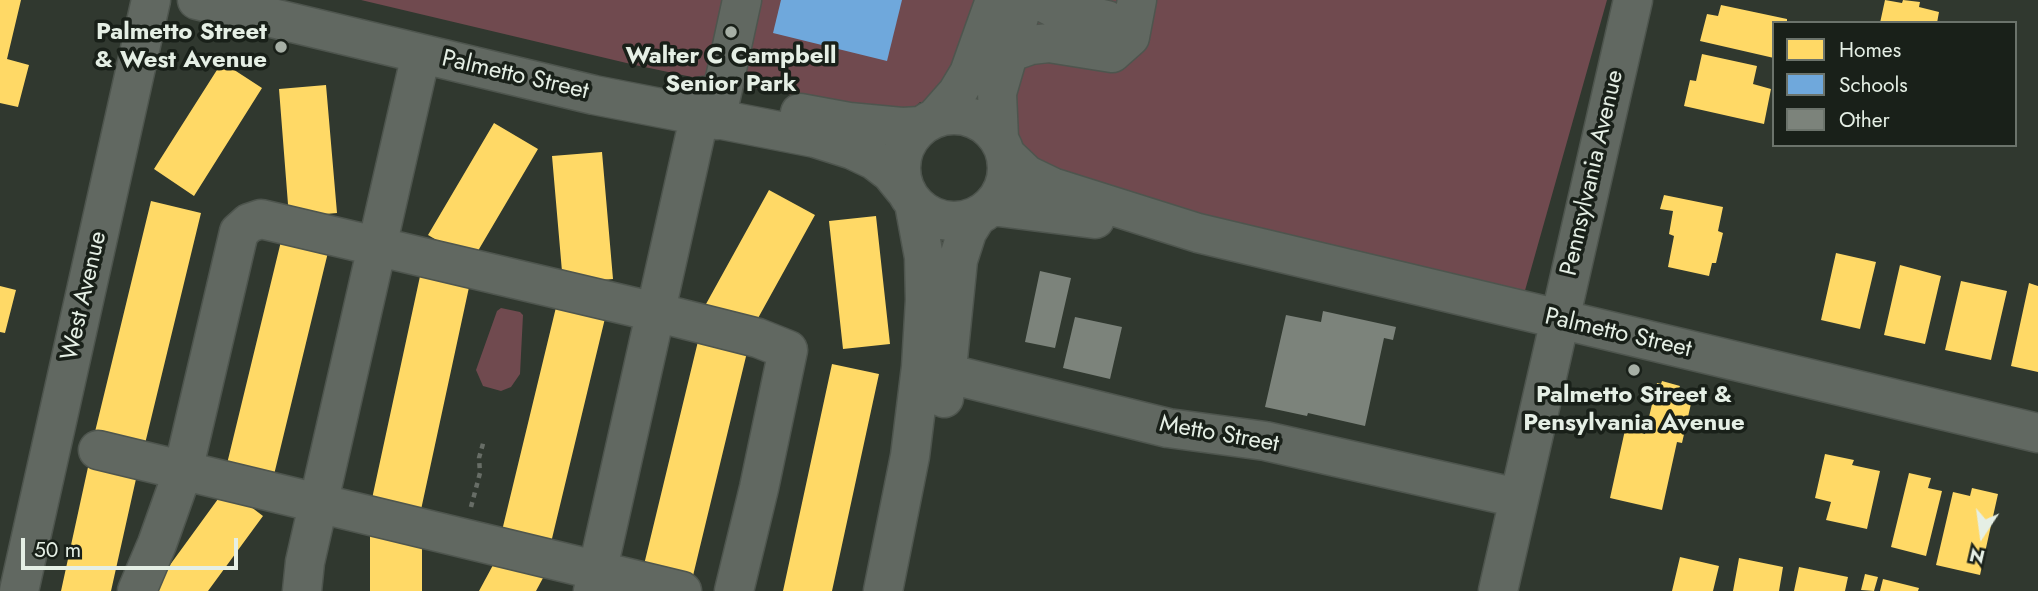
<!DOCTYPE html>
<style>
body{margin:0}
#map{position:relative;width:2038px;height:591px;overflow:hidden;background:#30382f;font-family:Jost,sans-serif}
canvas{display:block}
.legend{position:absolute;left:1772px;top:21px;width:245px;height:126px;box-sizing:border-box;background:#192019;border:2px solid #6b736b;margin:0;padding:9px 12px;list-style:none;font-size:21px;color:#e5efe5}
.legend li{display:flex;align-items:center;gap:14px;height:35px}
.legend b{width:35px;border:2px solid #6b736b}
.north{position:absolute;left:1947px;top:500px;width:70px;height:70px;-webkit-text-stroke:5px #192019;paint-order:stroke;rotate:193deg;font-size:19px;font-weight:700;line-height:28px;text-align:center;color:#e5efe5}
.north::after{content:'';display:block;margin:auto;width:24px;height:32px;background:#e5efe5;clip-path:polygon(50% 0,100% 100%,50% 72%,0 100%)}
.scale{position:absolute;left:21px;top:538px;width:217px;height:32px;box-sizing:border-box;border:4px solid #e5efe5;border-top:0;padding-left:9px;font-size:21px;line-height:24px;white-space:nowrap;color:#e5efe5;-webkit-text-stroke:5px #192019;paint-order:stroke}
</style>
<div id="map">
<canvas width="2038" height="591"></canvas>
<ul class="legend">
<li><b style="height:19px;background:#ffd966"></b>Homes</li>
<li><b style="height:19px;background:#6fa8dc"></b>Schools</li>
<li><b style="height:19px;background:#7c837b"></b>Other</li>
</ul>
<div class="north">N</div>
<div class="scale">50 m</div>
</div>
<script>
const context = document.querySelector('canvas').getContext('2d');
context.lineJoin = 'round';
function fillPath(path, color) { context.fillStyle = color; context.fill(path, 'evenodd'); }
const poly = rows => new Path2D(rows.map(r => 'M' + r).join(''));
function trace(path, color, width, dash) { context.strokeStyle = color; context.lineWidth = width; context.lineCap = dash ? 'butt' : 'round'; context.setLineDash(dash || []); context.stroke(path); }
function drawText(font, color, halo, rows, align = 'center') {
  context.font = font + ' Jost,sans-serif'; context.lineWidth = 7; context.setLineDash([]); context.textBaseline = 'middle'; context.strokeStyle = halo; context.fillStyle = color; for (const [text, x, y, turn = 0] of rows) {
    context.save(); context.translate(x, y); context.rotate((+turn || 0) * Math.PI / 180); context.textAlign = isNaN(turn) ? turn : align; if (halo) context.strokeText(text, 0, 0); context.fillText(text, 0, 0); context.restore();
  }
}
const green = poly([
 [361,0,978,0,957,64,928,102,920,102,913,110,852,105,706,80,635,65],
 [1039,0,1607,0,1524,294,1202,217,1048,167,1021,147,1020,136,1014,130,1012,94],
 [501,308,520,312,523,315,520,374,511,387,501,391,483,386,476,370,497,311]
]);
const homes = poly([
 [0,0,21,0,7,59,29,65,18,107,0,103],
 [1885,0,1902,3,1903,0,1920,2,1919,7,1939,12,1937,23,1880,23],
 [1721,5,1787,19,1787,23,1774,23,1774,58,1700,41,1707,14,1718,16],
 [1702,54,1757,66,1753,84,1771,89,1764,124,1684,106,1690,80,1696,81],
 [222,62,262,88,194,196,154,169],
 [326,85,337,213,289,217,279,89],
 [494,123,538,149,472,261,428,235],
 [602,152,613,279,563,283,552,156],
 [769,190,815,215,752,329,706,304],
 [1664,195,1723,207,1718,231,1723,233,1716,263,1712,263,1709,276,1668,267,1674,236,1669,234,1673,211,1660,209],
 [151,201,201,213,143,452,93,440],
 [876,216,890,344,843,349,829,221],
 [283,233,330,244,272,483,225,472],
 [1836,253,1876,262,1860,329,1821,320],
 [1900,265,1941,276,1925,344,1884,335],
 [422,267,471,278,419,519,370,508],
 [1961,281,2007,291,1991,360,1945,350],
 [2029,283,2038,286,2038,372,2011,366],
 [0,286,16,290,5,333,0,332],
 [558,299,607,310,549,551,500,539],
 [700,333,749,344,691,584,642,573],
 [832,364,879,374,832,591,783,591],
 [1662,381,1680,386,1678,391,1693,395,1682,443,1677,442,1662,510,1610,498,1625,430,1645,434,1657,383,1661,384],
 [1825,454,1854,460,1852,465,1880,471,1867,529,1826,520,1831,502,1815,498],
 [90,458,138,470,111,591,61,591],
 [1909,473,1931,478,1928,488,1942,491,1926,556,1891,547],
 [226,488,263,516,208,591,151,591],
 [1972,488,1998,494,1980,575,1936,565,1953,492,1970,496],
 [370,535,422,535,422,591,370,591],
 [499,554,543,578,536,591,479,591],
 [1680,557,1719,566,1713,591,1672,591],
 [1739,558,1783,567,1779,591,1733,591],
 [1799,567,1848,577,1845,591,1794,591],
 [1865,574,1878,577,1874,591,1861,590],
 [1883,579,1919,588,1918,591,1880,591]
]);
const schools = poly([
 [781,0,902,0,887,61,773,33]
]);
const building = poly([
 [1040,271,1071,278,1055,348,1025,342],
 [1323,311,1396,327,1393,340,1384,338,1365,426,1308,413,1307,416,1265,407,1286,315,1321,322],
 [1075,317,1122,327,1110,379,1063,368]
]);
const path = poly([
 [471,507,480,473,479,458,484,440]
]);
const minor = poly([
 [197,0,594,95,815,138,853,150,874,160,891,173,904,189],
 [1039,0,1056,9,1107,20,1130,37],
 [1008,53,1031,45,1049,43,1112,53,1130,37,1137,0],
 [800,113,849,122,902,127,920,126],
 '901 168a53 53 0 1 1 106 0a53 53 0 1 1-106 0Z',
 [935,118,957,93,969,73,995,0],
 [716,120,742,0],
 [999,138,997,93,1024,0],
 [1006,155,1027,175,1052,187,1198,233,2038,433],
 [991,206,1095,219],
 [921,367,1168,428,1265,441,1518,498],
 [944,398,958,260,967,232,977,216],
 [98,450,682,591],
 [19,591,151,0],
 [137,591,157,544,183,471,239,232,249,223,261,219,655,312,758,338,788,350,759,488,734,591],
 [302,591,305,562,421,54],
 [593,591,704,96],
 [883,591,910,456,921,367,925,300,924,257,914,203],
 [1498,591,1633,0]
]);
const markers = [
 [731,32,7,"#a6afa5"],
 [281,47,7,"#a6afa5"],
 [1634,370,7,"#a6afa5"]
];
const poiNames = [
 ["Palmetto Street",267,33,"right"],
 ["& West Avenue",267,61,"right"],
 ["Walter C Campbell",731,57],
 ["Senior Park",731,85],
 ["Palmetto Street &",1634,396],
 ["Pensylvania Avenue",1634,424]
];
const streetNames = [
 ["Palmetto Street",515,76,13],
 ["Pennsylvania Avenue",1593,173,-77],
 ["West Avenue",85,296,-77],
 ["Palmetto Street",1618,334,13],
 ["Metto Street",1219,435,10]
];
fillPath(green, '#704a4f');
fillPath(homes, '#ffd966');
fillPath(schools, '#6fa8dc');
fillPath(building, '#7c837b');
trace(minor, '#4e554e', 41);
trace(path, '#676d66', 4.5, [5, 5]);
trace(minor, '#616861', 38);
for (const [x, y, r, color] of markers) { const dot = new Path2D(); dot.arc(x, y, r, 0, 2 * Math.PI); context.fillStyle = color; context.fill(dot); trace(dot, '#192019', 2.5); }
drawText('bold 24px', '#e5efe5', '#192019', poiNames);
drawText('24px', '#e5efe5', '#192019', streetNames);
</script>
